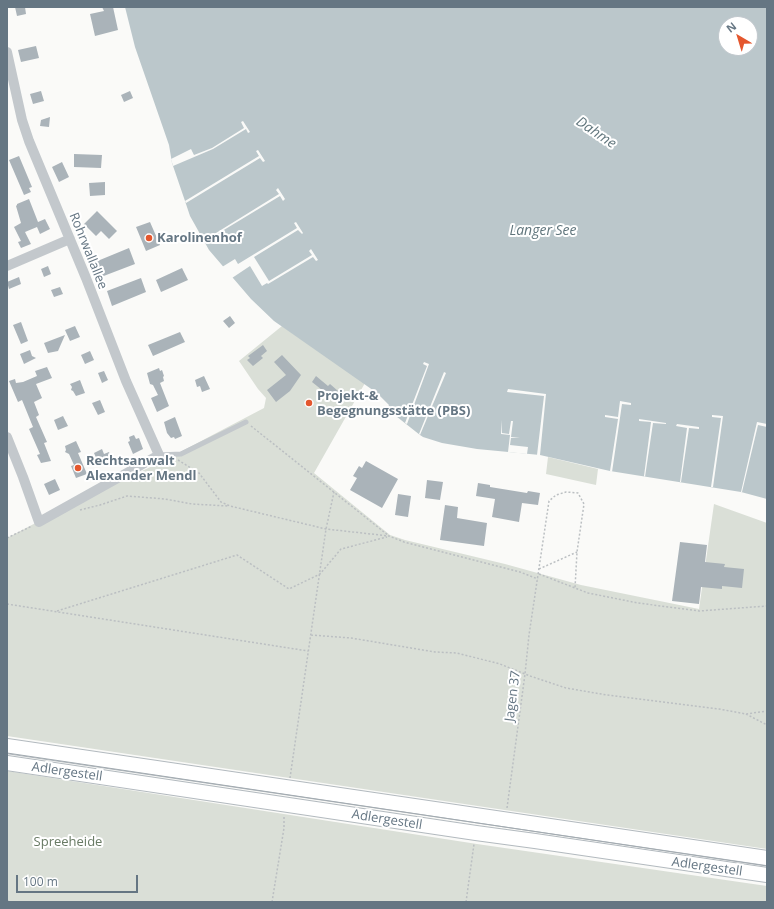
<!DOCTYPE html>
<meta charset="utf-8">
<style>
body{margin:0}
#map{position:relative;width:774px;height:909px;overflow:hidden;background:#fafaf8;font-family:"Open Sans",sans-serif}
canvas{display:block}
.frame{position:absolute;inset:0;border:8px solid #657683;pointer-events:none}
.north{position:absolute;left:718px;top:16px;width:40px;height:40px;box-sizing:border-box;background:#fff;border:1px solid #c1c8cd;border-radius:50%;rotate:322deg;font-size:11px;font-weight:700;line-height:16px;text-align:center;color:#657683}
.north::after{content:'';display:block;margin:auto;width:14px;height:18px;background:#e4572e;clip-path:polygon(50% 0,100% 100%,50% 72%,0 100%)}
.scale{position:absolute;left:16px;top:875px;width:122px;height:18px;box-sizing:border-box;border:2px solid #657683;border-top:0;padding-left:5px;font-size:12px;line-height:14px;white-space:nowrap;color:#657683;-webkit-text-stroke:3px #fff;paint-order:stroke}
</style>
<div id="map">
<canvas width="774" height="909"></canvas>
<div class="frame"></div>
<div class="north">N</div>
<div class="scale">100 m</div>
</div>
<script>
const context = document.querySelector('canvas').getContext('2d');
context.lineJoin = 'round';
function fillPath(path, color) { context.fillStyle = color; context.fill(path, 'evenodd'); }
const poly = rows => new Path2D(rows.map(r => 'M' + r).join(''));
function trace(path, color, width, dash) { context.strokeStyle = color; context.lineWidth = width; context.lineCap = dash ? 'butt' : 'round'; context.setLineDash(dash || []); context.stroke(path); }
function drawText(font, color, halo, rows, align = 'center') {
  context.font = font + ' "Open Sans",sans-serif'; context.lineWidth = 4; context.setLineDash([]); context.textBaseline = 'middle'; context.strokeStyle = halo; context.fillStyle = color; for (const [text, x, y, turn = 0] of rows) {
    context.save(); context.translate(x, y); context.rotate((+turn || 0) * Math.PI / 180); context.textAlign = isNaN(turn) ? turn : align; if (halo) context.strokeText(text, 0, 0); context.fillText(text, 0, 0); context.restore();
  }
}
const green = poly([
 [282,326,365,383,314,473,390,535,405,540,505,564,581,585,699,609,714,504,767,523,767,849,7,736,7,538,66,507,163,461,264,408,266,398,258,389,239,361],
 [548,457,598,469,596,485,546,474],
 [7,771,477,844,767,886,767,902,7,902]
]);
const water = poly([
 [125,7,767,7,767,499,741,492,610,471,540,455,477,449,442,443,423,437,420,435,387,409,389,405,377,393,274,321,251,299,209,250,190,216,185,201,172,163,169,145,135,47],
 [726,24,750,24,750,48,726,48]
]);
const pier = poly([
 [243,121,250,132,248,133,246,129,213,149,173,166,171,159,191,149,194,155,212,148,244,128,241,122],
 [258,150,265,161,263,162,260,158,186,203,185,201,259,156,256,151],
 [278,188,285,199,283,201,280,196,204,242,203,241,279,194,276,190],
 [296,222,303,233,302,234,298,230,254,257,269,281,312,255,309,251,311,249,318,260,316,261,313,257,268,284,267,283,262,286,250,266,232,278,222,267,235,259,238,264,297,228,294,223],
 [424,362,429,364,407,424,405,423,427,366,423,364],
 [444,372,446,373,420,435,419,434],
 [508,389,546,394,540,455,537,455,544,396,507,392],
 [620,401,631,403,631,405,622,404,612,472,610,471,618,419,605,417,605,415,618,417],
 [712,415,723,416,713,487,711,487,721,418,712,417],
 [639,419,666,423,666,424,653,423,645,477,644,476,651,422,639,421],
 [502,420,502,433,509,434,511,421,513,421,511,437,520,438,511,438,510,445,528,447,527,454,508,452,510,435,501,434],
 [757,422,767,424,767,427,758,425,742,492,741,492],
 [677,424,699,427,699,429,689,428,681,482,680,482,687,428,676,426]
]);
const building = poly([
 [15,7,25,7,26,14,17,16],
 [102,7,113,7,118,30,95,36,90,14,104,11],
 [36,46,39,58,21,62,18,50],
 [41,91,44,101,33,104,30,94],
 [130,91,133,98,124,102,121,95],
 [50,117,49,127,40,126,41,120],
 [74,154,102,155,101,168,74,167],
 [19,156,32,187,29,188,31,192,24,195,9,160],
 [62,162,69,177,59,182,52,167],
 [105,182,105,195,90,196,89,183],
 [29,199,38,222,45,219,50,229,40,234,37,227,25,232,31,244,21,248,18,242,21,241,14,227,21,223,16,206,17,205,17,204],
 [97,211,117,231,109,239,101,231,96,236,84,224],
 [150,222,160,245,146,251,136,227],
 [129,248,135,264,101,277,95,262],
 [48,266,51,274,44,277,41,269],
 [182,268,188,280,161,292,156,280],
 [19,277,21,284,9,289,7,282],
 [141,278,146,292,112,306,107,291],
 [60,287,63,294,54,297,51,290],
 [230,316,235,323,229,328,223,321],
 [21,322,28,341,21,344,13,325],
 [75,326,80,337,70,341,65,330],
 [180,332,185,342,153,356,148,345],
 [65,335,58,351,48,353,44,343],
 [263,345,267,351,261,356,263,358,253,366,247,360,250,358,248,356],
 [30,350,32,356,36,358,24,364,20,354],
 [90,351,94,360,85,364,81,355],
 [282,355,301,375,290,391,276,402,267,390,286,375,274,362],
 [47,367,52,378,36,384,42,398,34,402,39,415,36,417,47,442,44,443,51,461,41,463,37,455,40,454,29,429,33,427,22,400,18,402,9,381,15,379,16,383,23,382,37,376,35,371],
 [159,368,160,371,162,370,164,376,163,377,164,381,160,383,169,406,157,412,151,398,158,395,153,385,150,384,147,373],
 [104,371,108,380,102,383,98,373],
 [204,376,210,389,202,392,200,386,197,387,195,380],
 [316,376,328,386,330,384,338,391,332,398,312,382],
 [80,380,85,393,76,396,73,391,71,390,72,387,70,384],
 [100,400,105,412,98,415,92,403],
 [63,416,68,426,58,430,54,420],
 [175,417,182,436,175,439,174,437,171,438,167,433,164,422],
 [134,435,136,439,139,438,143,449,133,454,128,442,130,441,129,437],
 [76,441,81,452,78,453,87,474,76,478,71,466,74,465,69,454,65,452,66,450,65,446],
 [102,449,104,454,109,452,112,460,95,466,97,460,94,453],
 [366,461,398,479,382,508,350,490,357,478,353,476,359,466,362,468],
 [55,479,60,490,49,495,44,484],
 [427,480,443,482,440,500,425,498],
 [478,483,490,485,490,487,527,493,528,491,540,493,538,505,522,503,519,522,492,517,495,499,476,496],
 [398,494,411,496,408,517,395,515],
 [445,505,458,507,457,518,487,523,484,546,440,540],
 [680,542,707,545,705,562,725,564,724,567,744,569,742,588,722,586,722,589,701,587,699,604,672,601]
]);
const path = poly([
 [251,426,389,536],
 [178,460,199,473,221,502,230,506,326,529,389,536,404,542,520,572,538,579],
 [80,510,100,505,127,496,165,499,192,504,228,506],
 [7,538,32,526],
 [539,569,577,552],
 [539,574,588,593,638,603,699,611,767,606],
 [7,604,308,651],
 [57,611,237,555,289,589,320,574,341,549,387,537],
 [311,635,351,638,435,652,457,653,500,664,530,676,566,688,607,695,719,709,746,714,767,711],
 [746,714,767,725],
 [290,778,326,529,334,492],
 [507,808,525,674,529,635,549,501,556,495,566,492,578,493,584,504,577,552,575,588],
 [7,901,13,902],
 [272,902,284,828,284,815],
 [466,902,474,844]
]);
const service = poly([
 [159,455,181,454,246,422]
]);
const minor = poly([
 [7,52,22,120,29,141,86,278,126,381,159,455,39,522,23,477,7,437],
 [7,266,70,239]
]);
const secondary = poly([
 [7,746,767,858],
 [7,763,476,833,535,841,767,875]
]);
const tram = poly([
 [7,753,767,866]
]);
const markers = [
 [149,238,4,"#e4572e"],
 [309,403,4,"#e4572e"],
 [78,468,4,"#e4572e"]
];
const poiNames = [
 ["Karolinenhof",157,238],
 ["Projekt-&",317,396],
 ["Begegnungsstätte (PBS)",317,411],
 ["Rechtsanwalt",86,461],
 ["Alexander Mendl",86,476]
];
const streetNames = [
 ["Rohrwallallee",88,251,68],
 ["Jagen 37",513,696,-83],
 ["Adlergestell",67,772,8],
 ["Adlergestell",387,820,9],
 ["Adlergestell",707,867,8]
];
const parkNames = [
 ["Spreeheide",68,842]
];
const waterNames = [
 ["Dahme",596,133,34],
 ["Langer See",543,231]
];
fillPath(green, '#dadfd7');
fillPath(water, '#bbc7cb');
fillPath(pier, '#fafaf8');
fillPath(building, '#aab3b9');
trace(secondary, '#b3babf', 16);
trace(path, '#bbbfc2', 1.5, [2, 2]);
trace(service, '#c3c8cc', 5);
trace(minor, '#c3c8cc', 10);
trace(secondary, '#fff', 14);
trace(tram, '#a2aab0', 1);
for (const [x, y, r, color] of markers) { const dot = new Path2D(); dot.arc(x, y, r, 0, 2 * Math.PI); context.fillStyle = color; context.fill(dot); trace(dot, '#fff', 1.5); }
drawText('bold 13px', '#657683', '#fff', poiNames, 'left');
drawText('13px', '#657683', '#fff', streetNames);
drawText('13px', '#687a64', '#fff', parkNames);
drawText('italic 14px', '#60757c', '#fff', waterNames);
</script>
